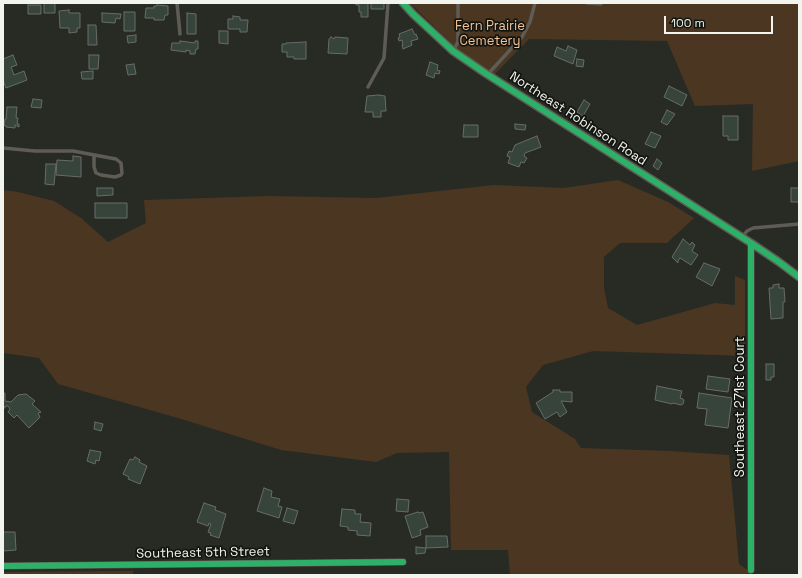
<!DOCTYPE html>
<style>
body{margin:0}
#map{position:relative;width:802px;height:578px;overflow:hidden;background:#282b24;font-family:"Space Grotesk",sans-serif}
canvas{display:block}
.frame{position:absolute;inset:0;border:4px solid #f1f5ed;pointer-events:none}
.scale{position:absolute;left:664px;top:16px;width:109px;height:18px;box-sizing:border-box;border:2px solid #f1f5ed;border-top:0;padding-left:5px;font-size:12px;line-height:14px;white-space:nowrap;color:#f1f5ed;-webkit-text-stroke:3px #131510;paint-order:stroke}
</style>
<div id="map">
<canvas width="802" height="578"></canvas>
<div class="frame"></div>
<div class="scale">100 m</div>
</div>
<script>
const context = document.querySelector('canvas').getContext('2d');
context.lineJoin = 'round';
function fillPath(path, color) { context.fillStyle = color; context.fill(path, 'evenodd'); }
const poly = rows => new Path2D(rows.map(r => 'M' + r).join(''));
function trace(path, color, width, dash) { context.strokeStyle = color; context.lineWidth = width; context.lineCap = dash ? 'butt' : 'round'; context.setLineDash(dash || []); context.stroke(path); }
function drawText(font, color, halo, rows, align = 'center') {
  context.font = font + ' "Space Grotesk",sans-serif'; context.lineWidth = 3.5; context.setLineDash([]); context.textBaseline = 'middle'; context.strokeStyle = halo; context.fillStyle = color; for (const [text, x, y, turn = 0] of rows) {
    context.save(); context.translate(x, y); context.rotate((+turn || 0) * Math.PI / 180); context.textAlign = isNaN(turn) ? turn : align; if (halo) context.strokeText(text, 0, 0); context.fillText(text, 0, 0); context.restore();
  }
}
const green = poly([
 [410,3,799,3,799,161,752,171,753,104,695,106,667,41,529,39,494,75,454,46],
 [618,180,668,202,694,218,667,243,620,243,604,257,604,288,608,308,637,325,715,303,735,305,735,276,745,280,745,356,593,351,543,365,526,387,532,412,575,439,581,448,670,451,729,455,739,564,754,575,510,575,508,550,451,550,449,452,397,453,376,462,281,450,178,418,58,384,39,358,3,353,3,190,18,192,54,201,81,218,108,242,146,223,144,200,268,196,376,198,494,185,564,188],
 [133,571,133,575,3,575,3,572]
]);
const building = poly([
 [44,3,55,3,55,13,44,13,44,3],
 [356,3,368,3,368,17,361,17,361,12,359,12,359,5,356,5,356,3],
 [371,3,384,3,384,9,371,9,371,3],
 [28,5,41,5,41,14,28,14,28,5],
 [157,5,168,6,168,15,165,15,164,20,154,20,154,18,145,18,146,8,154,8,154,6,157,6,157,5],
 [69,10,69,13,80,13,80,28,77,28,77,32,69,33,69,28,60,28,59,11,69,10],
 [124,12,135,12,135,31,124,31,124,12],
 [102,13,121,14,120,19,116,18,115,23,102,22,102,13],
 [187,13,196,14,196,34,187,34,187,13],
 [233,16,240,17,240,20,248,20,247,32,240,32,240,29,228,29,228,19,233,19,233,16],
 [88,25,96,25,97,45,88,45,88,25],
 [412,29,415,35,416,34,418,39,411,41,412,45,403,49,402,45,403,45,402,40,399,41,398,38,400,37,399,34,412,29],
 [219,31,228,31,228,44,219,43,219,31],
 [136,35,136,42,128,43,127,36,136,35],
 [331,37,334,39,335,37,348,38,347,54,328,53,329,39,331,37],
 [180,41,195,43,195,41,198,41,198,49,196,49,195,54,190,54,190,51,186,50,186,52,171,50,172,43,180,43,180,41],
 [306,42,306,59,294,59,294,57,287,57,287,52,282,52,282,44,286,44,286,43,306,42],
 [568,46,577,50,573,64,554,56,557,47,566,51,568,46],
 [13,55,17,65,11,67,14,75,24,71,27,80,6,88,3,80,3,59,13,55],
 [89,55,99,55,98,69,89,69,89,55],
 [577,59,584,60,583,67,576,66,577,59],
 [430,62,438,65,437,70,440,71,439,74,435,73,434,78,426,75,430,62],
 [134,64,136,74,128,75,126,65,134,64],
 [93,71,93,79,82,79,81,72,93,71],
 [669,86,687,95,682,106,664,97,669,86],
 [379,95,385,96,386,111,381,111,381,117,373,117,373,112,365,112,367,96,379,95],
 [33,99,42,100,41,108,31,107,33,99],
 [584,100,590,104,583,116,577,112,584,100],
 [7,107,17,107,16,118,18,118,17,124,19,124,19,127,15,125,15,128,6,127,6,126,4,125,5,119,6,119,7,107],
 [667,110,675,114,667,125,661,122,667,110],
 [723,116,738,116,738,140,728,140,728,136,723,136,723,116],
 [515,124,526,125,525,130,515,129,515,124],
 [464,125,478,125,478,137,463,137,464,125],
 [651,132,661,136,655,148,645,144,651,132],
 [537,136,541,147,525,153,524,156,527,158,524,163,521,162,519,167,508,163,510,157,507,156,509,151,512,152,515,145,537,136],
 [73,156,81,157,81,177,56,175,57,160,73,161,73,156],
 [657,159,662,163,658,170,653,166,657,159],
 [46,164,56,164,54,185,45,184,46,164],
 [97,188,113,188,113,195,97,196,97,188],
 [791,188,799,188,799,202,791,202,791,188],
 [95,203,127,203,127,218,95,218,95,203],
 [683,239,690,245,692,242,695,245,692,251,698,255,691,265,680,258,678,261,678,263,672,257,683,239],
 [704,263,720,269,712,286,696,277,704,263],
 [779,284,779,288,784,288,785,302,783,302,783,318,771,319,769,288,773,288,773,285,779,284],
 [766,364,774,364,774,377,771,377,771,380,766,380,766,364],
 [708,376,730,379,728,392,706,389,708,376],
 [657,386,682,391,680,398,683,399,684,401,683,404,681,405,673,403,672,404,655,400,657,386],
 [553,390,560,390,560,392,572,392,572,402,561,401,567,412,560,417,557,412,545,419,536,403,553,392,553,390],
 [3,393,5,393,5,401,11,402,18,395,26,394,35,401,32,404,41,412,38,413,40,417,29,428,17,415,14,418,8,412,10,409,8,406,5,406,5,408,3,408,3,393],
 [699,393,732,398,728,428,705,425,707,409,697,408,699,393],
 [95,422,103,424,101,431,94,429,95,422],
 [90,450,101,452,99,461,96,460,95,464,87,461,90,450],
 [135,457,140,460,139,462,147,466,140,484,128,479,129,477,123,474,130,459,133,460,135,457],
 [264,488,272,491,271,497,280,499,278,506,282,507,279,518,257,511,264,488],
 [397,499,409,500,408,512,396,511,397,499],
 [204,503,216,507,215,510,226,514,219,538,210,535,211,533,208,532,211,524,209,523,208,526,197,522,204,503],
 [287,508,298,511,294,524,283,521,287,508],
 [342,509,355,510,355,514,361,514,360,522,371,523,370,536,357,535,357,531,348,530,348,527,340,526,342,509],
 [418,512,419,513,423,512,428,527,420,530,421,535,412,538,405,516,418,512],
 [3,532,15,532,16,550,3,551,3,532],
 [426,536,447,536,448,547,426,548,426,536],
 [416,547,426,548,425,553,416,554,416,547]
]);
const service = poly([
 [177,3,180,34],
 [587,3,601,4],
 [453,51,458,42,458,3],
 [488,74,522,37,530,22,535,3],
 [368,87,384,58,388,3],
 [3,148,35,151,73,151,116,159,121,163,122,173,121,175,115,177,101,175,96,173,94,167,94,155],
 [743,236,747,231,753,228,799,224]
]);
const minor = poly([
 [3,566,403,562],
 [751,570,751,243]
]);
const tertiary = poly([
 [403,3,413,14,453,51,485,73,751,243,779,262,799,277]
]);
const cycleway = poly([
 [403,3,413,14,453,51,485,73,751,243,779,262,799,277],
 [3,566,403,562],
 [751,570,751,243]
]);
const parkNames = [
 ["Fern Prairie",490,26],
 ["Cemetery",490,41]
];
const streetNames = [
 ["Northeast Robinson Road",578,119,33],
 ["Southeast 271st Court",740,407,-90],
 ["Southeast 5th Street",203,553,-1]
];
fillPath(green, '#4b3622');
fillPath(building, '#37443c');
trace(building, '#686c68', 1);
trace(service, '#5e5c54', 3.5);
trace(minor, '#5e5c54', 7);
trace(tertiary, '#5e5c54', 9);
trace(cycleway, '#2db169', 6);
drawText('13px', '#f7c194', '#131510', parkNames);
drawText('13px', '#f1f5ed', '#131510', streetNames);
</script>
